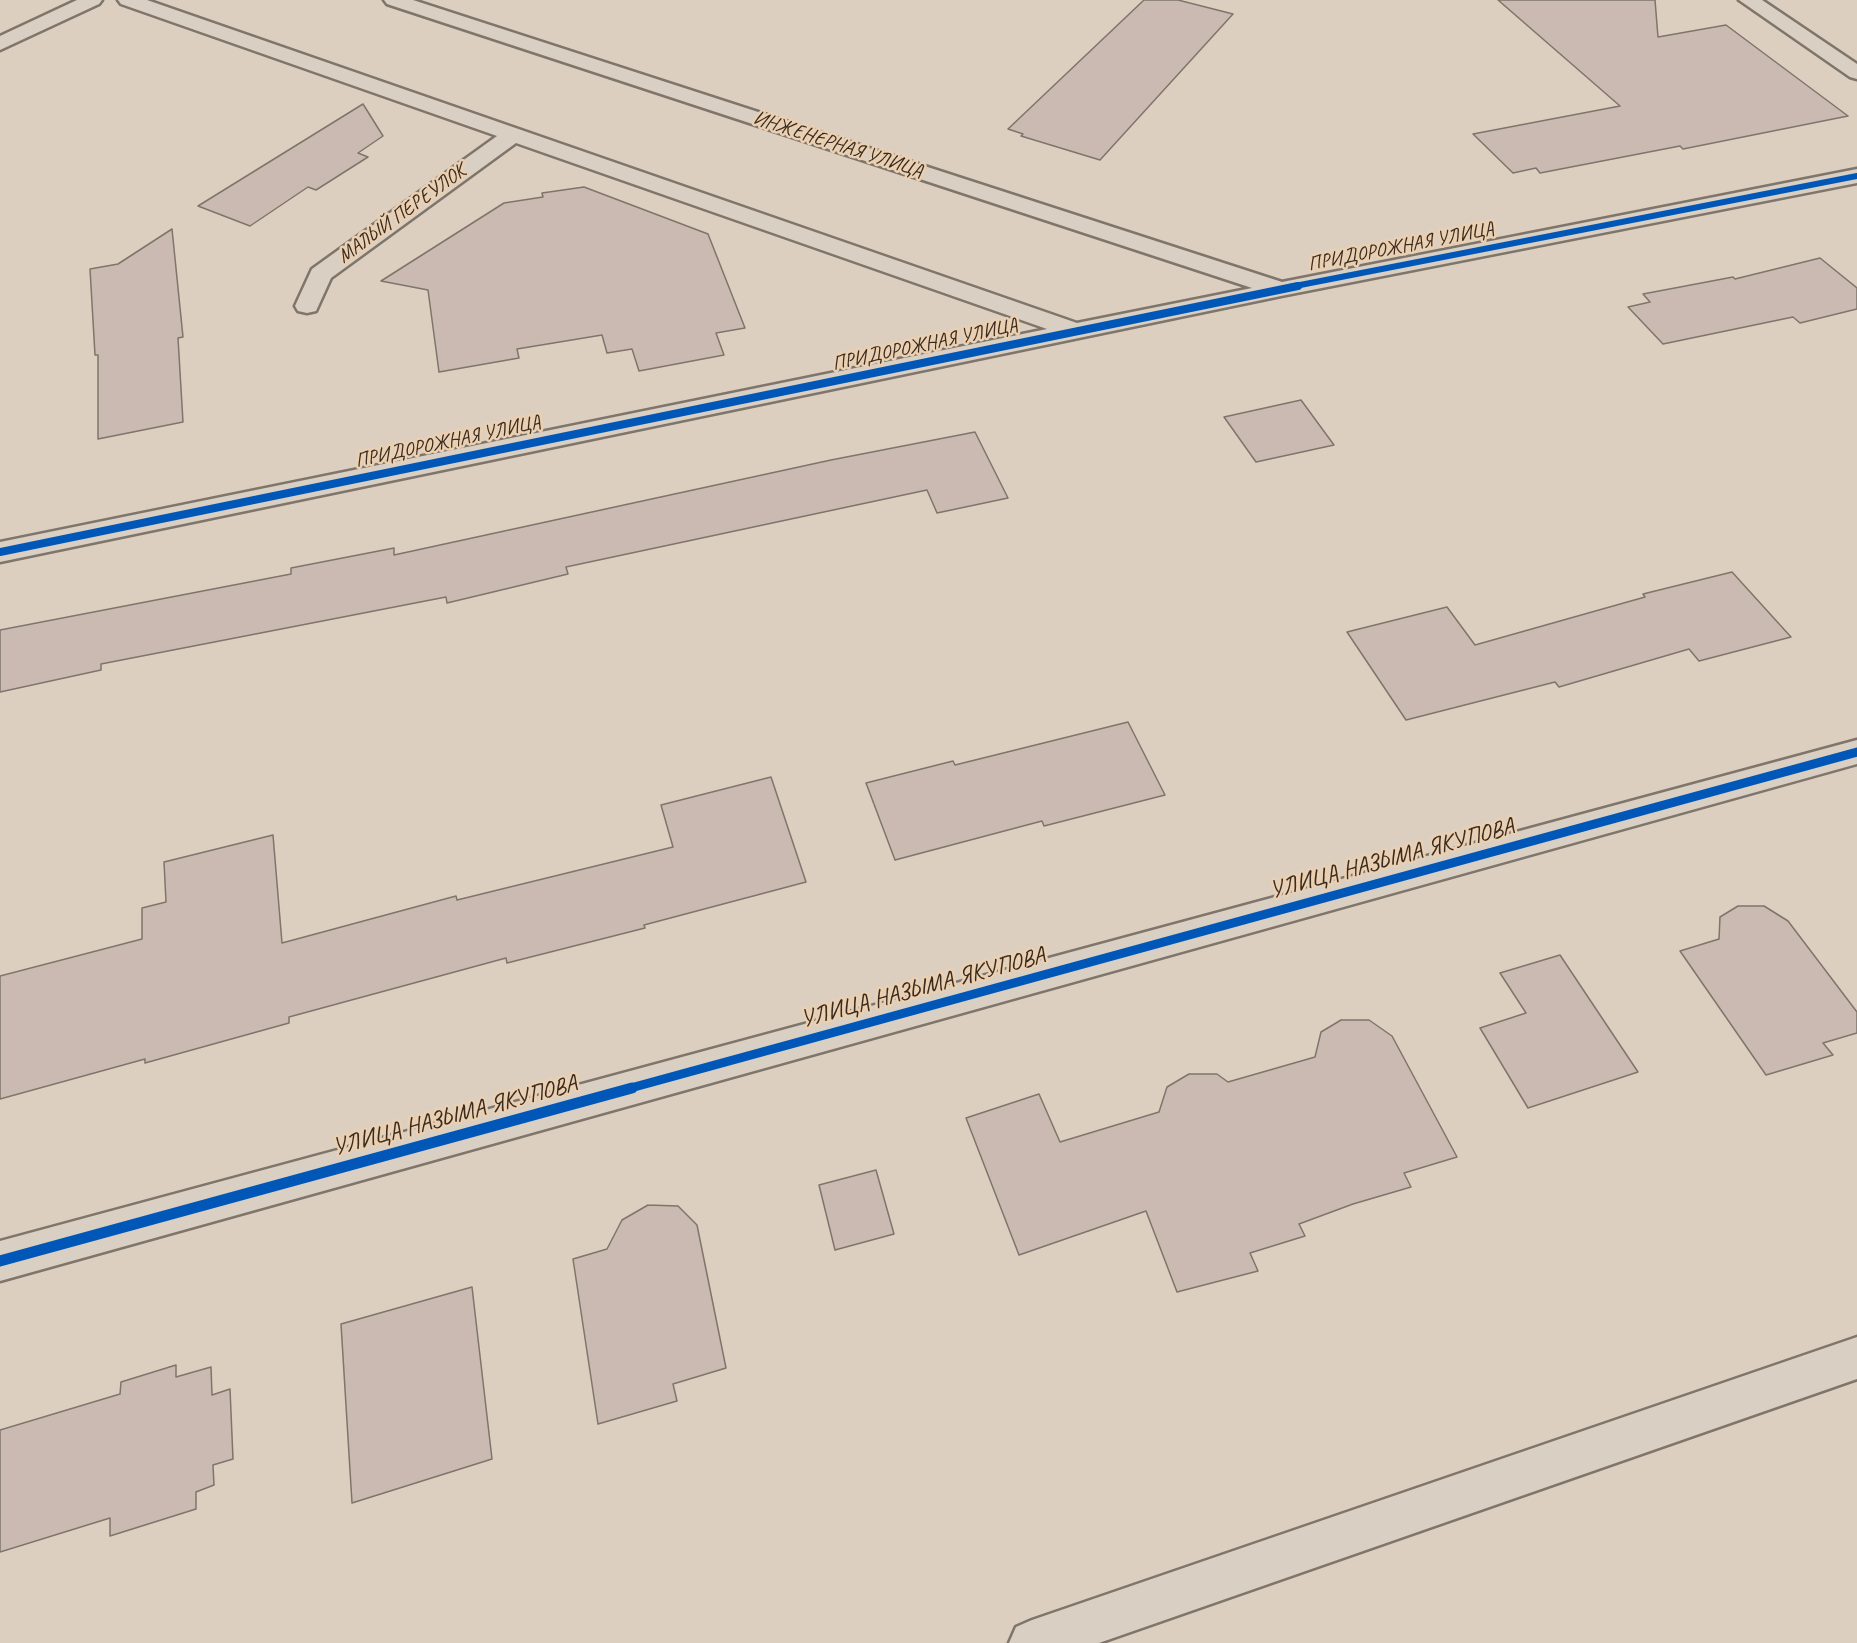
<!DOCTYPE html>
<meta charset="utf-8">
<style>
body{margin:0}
canvas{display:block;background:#ddcfbf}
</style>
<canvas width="1857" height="1643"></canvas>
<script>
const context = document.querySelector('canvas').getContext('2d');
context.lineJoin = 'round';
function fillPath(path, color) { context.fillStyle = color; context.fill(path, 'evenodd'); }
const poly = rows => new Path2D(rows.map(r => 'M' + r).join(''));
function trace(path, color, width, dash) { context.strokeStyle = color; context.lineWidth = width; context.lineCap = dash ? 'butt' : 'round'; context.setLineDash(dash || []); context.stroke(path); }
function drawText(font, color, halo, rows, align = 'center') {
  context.font = font + ' Caveat,sans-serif'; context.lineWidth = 5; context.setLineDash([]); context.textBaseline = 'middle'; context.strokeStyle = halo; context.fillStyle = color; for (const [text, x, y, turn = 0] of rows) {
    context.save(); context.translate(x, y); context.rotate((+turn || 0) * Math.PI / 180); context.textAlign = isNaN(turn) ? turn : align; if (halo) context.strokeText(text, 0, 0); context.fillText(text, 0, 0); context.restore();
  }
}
const building = poly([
 [1144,0,1178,0,1233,14,1100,160,1021,136,1023,134,1008,129,1144,0],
 [1498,0,1655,0,1658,37,1726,25,1848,116,1683,149,1680,146,1540,173,1536,168,1513,173,1473,134,1620,106,1498,0],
 [363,104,383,136,358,153,368,157,316,190,308,187,250,226,198,206,363,104],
 [584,187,708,234,745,328,716,333,724,355,639,371,632,349,607,353,602,335,517,349,519,358,439,372,428,290,381,281,504,203,543,197,542,193,584,187],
 [172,229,183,337,178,338,183,422,98,439,98,355,95,355,90,269,118,264,172,229],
 [1820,258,1857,288,1857,309,1800,323,1793,317,1663,344,1628,307,1650,302,1643,294,1733,277,1735,279,1820,258],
 [1301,400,1334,445,1256,462,1224,417,1301,400],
 [975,432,1008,498,937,513,927,490,566,567,568,574,447,603,446,597,101,664,101,670,0,692,0,630,291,574,291,568,394,548,394,555,831,460,975,432],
 [1732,572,1791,637,1699,661,1689,649,1559,687,1555,682,1406,720,1347,632,1447,607,1475,645,1645,597,1643,594,1732,572],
 [1128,722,1165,795,1044,826,1042,821,895,860,866,783,953,761,955,765,1128,722],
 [771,777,806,882,644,925,645,928,507,963,506,958,289,1017,289,1023,145,1063,145,1059,0,1099,0,976,142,939,142,908,166,902,164,862,273,835,282,943,456,896,457,900,673,847,661,805,771,777],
 [1738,906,1764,906,1788,921,1857,1012,1857,1033,1823,1043,1833,1055,1766,1075,1680,951,1719,939,1720,917,1738,906],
 [1560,955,1638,1072,1528,1108,1480,1028,1526,1013,1500,973,1560,955],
 [1341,1020,1369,1020,1392,1036,1457,1157,1404,1173,1411,1187,1353,1204,1299,1224,1305,1236,1250,1253,1258,1271,1177,1292,1146,1211,1019,1255,966,1118,1039,1094,1060,1142,1159,1112,1167,1087,1189,1074,1217,1074,1228,1082,1315,1057,1321,1032,1341,1020],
 [876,1170,894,1234,835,1250,819,1185,876,1170],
 [648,1205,678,1206,697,1225,726,1368,673,1384,677,1401,598,1424,573,1259,607,1249,622,1220,648,1205],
 [472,1287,492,1459,352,1503,341,1324,472,1287],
 [176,1365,176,1377,211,1367,212,1395,230,1389,233,1459,213,1465,214,1485,196,1492,196,1509,110,1536,110,1518,0,1552,0,1430,120,1394,121,1382,176,1365]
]);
const service = poly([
 [1857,1337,1857,1379,1099,1643,1009,1643,1016,1627,1032,1620,1857,1337]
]);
const minor = poly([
 [77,0,102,0,99,4,0,50,0,36,77,0],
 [118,0,147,0,1077,323,1252,288,387,4,384,0,413,0,1282,282,1857,169,1857,183,1281,296,0,562,0,542,1047,329,516,143,331,278,316,311,307,313,298,311,295,306,312,269,497,136,121,4,118,0],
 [1739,0,1762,0,1857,64,1857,79,1850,77,1739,0],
 [1857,740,1857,764,0,1281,0,1241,1857,740]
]);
const cyclewayFar3 = poly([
 [1290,287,1857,176]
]);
const cyclewayFar2 = poly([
 [0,552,1298,286]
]);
const cyclewayFar1 = poly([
 [627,1089,1857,752]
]);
const cycleway = poly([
 [0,1261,632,1088]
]);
const farStreetnames = [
 ["ИНЖЕНЕРНАЯ УЛИЦА",838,145,18],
 ["МАЛЫЙ ПЕРЕУЛОК",402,214,-36],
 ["ПРИДОРОЖНАЯ УЛИЦА",1401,247,-11],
 ["ПРИДОРОЖНАЯ УЛИЦА",925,345,-12],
 ["ПРИДОРОЖНАЯ УЛИЦА",448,442,-12]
];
const streetNames = [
 ["УЛИЦА НАЗЫМА ЯКУПОВА",1392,859,-15],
 ["УЛИЦА НАЗЫМА ЯКУПОВА",923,988,-15],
 ["УЛИЦА НАЗЫМА ЯКУПОВА",455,1116,-15]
];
fillPath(building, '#cbbab1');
trace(building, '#7f756b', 1.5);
trace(service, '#7f756b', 5);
trace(minor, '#7f756b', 5);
fillPath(service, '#d9cfc3');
fillPath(minor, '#d9cfc3');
trace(cyclewayFar3, '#0057b8', 6);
trace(cyclewayFar2, '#0057b8', 8);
trace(cyclewayFar1, '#0057b8', 9);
trace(cycleway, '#0057b8', 11);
drawText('20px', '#3b2a1e', '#ead0b2', farStreetnames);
drawText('24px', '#3b2a1e', '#ead0b2', streetNames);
</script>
